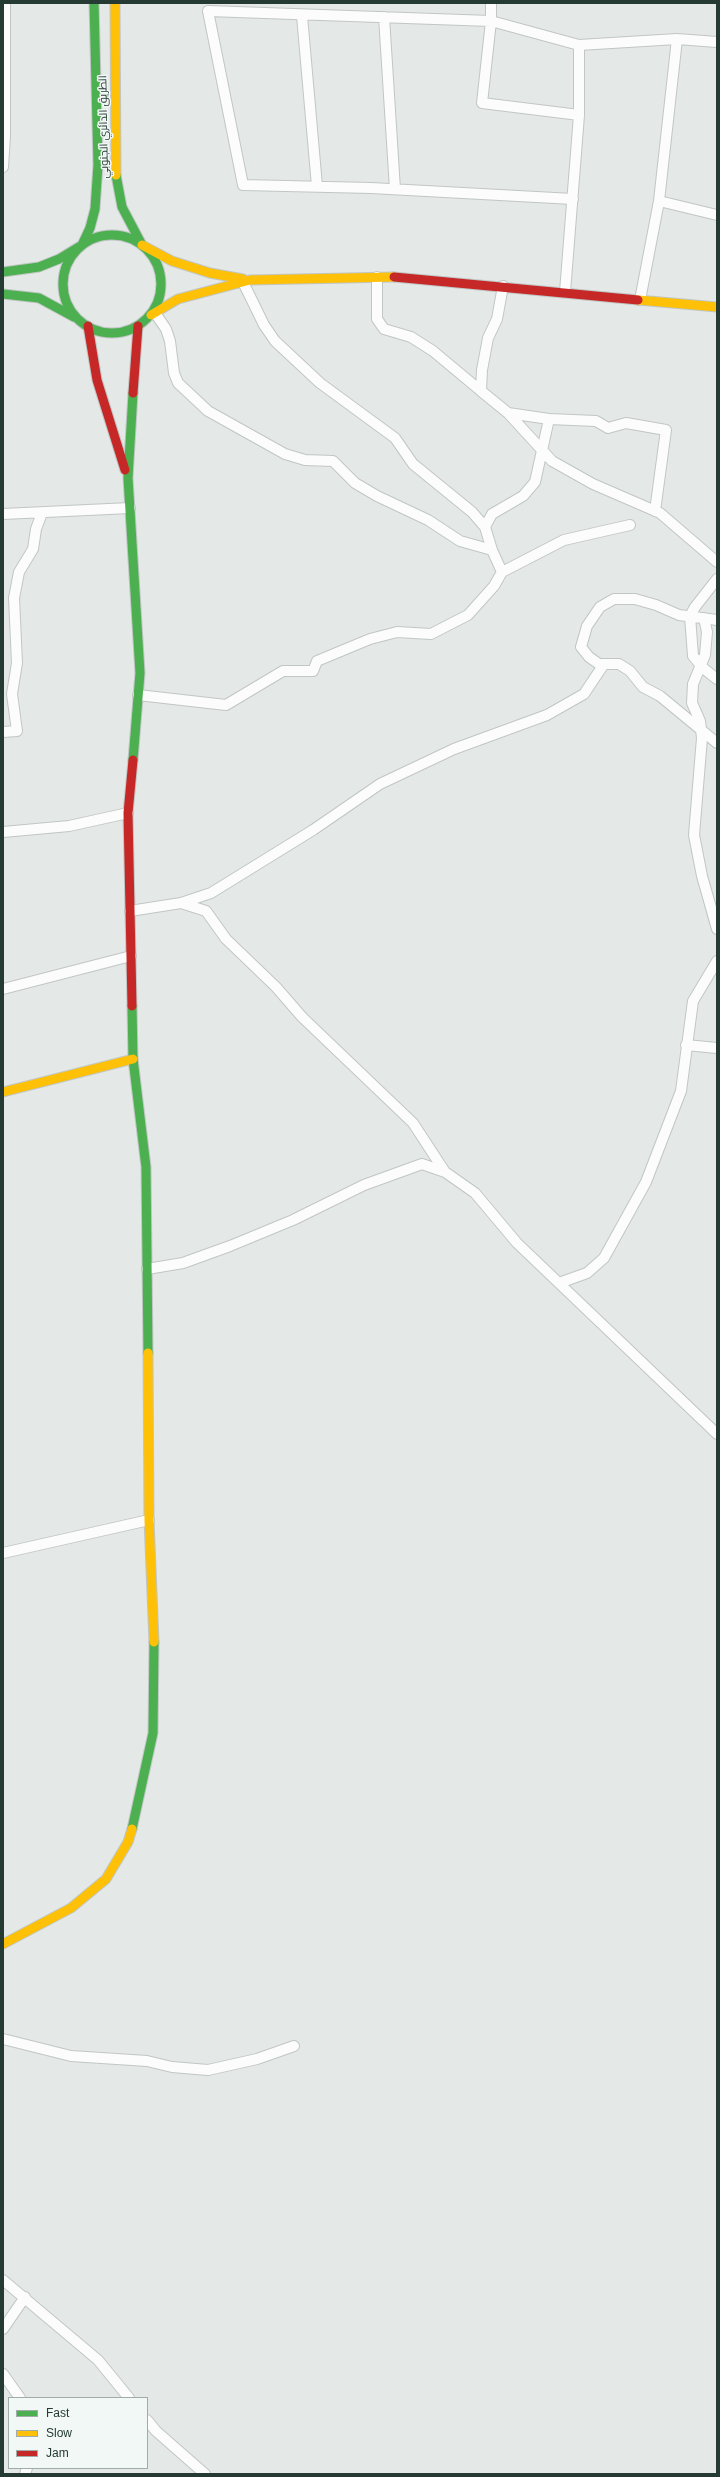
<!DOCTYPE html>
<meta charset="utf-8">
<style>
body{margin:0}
#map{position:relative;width:720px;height:2477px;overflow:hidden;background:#e4e9e7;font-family:Helvetica,sans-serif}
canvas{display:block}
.frame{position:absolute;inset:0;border:4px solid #243a33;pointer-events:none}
.legend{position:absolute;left:8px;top:2397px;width:140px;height:72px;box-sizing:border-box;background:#f2f8f5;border:1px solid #a0aca7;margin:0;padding:5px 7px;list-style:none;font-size:12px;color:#243a33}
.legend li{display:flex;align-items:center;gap:8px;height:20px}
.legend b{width:20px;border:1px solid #a0aca7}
</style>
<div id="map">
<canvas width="720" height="2477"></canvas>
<div class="frame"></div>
<ul class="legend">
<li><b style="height:5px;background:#4caf50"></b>Fast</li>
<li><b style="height:5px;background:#ffc107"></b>Slow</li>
<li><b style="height:5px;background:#c62828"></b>Jam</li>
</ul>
</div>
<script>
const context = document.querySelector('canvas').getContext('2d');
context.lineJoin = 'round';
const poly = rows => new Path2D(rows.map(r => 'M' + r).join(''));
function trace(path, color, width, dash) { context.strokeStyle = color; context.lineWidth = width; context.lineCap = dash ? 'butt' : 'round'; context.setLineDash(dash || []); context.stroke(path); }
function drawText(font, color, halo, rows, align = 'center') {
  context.font = font + ' Helvetica,Cairo,sans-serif'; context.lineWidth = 3; context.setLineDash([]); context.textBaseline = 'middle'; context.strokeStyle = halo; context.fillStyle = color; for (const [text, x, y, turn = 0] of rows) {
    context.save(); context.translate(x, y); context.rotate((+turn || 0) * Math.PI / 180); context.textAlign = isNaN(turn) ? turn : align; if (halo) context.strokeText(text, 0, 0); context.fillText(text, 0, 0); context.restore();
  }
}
const street = poly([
 [491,3,491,21,208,11,243,185,371,188,573,199],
 [302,16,317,186],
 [384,17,395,189],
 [579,115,579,45],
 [3,167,5,136,5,3],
 [659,201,717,215],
 [377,277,377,319,384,329,411,337,433,351,481,391],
 [243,282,264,325,275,341,320,383,395,438,413,464,472,512,485,527,492,550],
 [503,286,497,319,488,338,482,370,481,391,508,413,552,461,593,484,660,513,717,562],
 [565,292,579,115,482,103,491,21,579,45,677,39,717,42],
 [640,300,659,201,677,39],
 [155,313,166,329,170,341,174,373,178,383,208,411,285,454,305,460,333,461,355,483,377,496,428,520,460,541,492,550,502,572],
 [508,413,549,419,596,421,608,428,626,423,666,430,655,511],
 [3,514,130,508],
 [485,527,492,514,523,496,535,482,549,419],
 [717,579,695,607,690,616,693,656,703,668,717,679],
 [704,618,707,632,705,655,693,684,692,703,700,721,702,738,694,835,702,876,717,929],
 [717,620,679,615,656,605,635,599,614,599,600,607,587,626,581,647,589,657,599,664,619,664,630,671,643,687,660,696,717,743],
 [138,695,226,705,283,671,313,671,317,661,370,639,397,632,431,634,468,615,494,586,502,572,564,540,630,525],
 [3,732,17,731,12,694,17,663,14,598,19,572,33,549,36,529,42,513],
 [3,832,69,826,128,813],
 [181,903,211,893,313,830,380,784,454,749,547,715,584,694,604,664],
 [130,911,181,903,206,911,226,939,276,987,302,1017,413,1123,445,1172],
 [3,989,131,956],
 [686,1045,717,1048],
 [147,1269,183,1263,230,1246,293,1220,364,1185,422,1164,445,1172,475,1193,517,1243,717,1434],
 [559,1283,587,1273,604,1258,646,1182,681,1091,693,1001,717,961],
 [3,1553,149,1520],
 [3,2039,71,2056,147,2061,172,2067,208,2070,257,2059,294,2046],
 [3,2280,98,2360,129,2398],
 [3,2329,25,2297],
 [3,2374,20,2398],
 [147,2420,156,2431,205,2474],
 [25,2474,27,2468]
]);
const fast = poly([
 [116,175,122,207,141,243],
 '63 284a49 49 0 1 1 98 0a49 49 0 1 1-98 0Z',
 [3,272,39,267,59,259,82,245,90,228,95,209,98,165,94,3],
 [3,294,39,298,74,317],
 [133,760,140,673,128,478,133,393],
 [132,1006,133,1059,146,1167,148,1353],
 [132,1829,153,1733,154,1642]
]);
const slow = poly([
 [115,3,116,175],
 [142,245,172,261,210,273,243,279],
 [638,300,717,307],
 [151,315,178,299,250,280,394,277],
 [3,1092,133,1059],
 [148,1353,149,1520,154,1642],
 [3,1944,71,1908,106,1879,128,1842,132,1829]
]);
const jam = poly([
 [394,277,638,300],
 [88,326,97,380,125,470],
 [133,393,138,326],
 [132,1006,128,813,133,760]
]);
const streetNames = [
 ["الطريق الدائري الجنوبي",104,127,-91]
];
trace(street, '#c1c6c4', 12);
trace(fast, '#c0c6c4', 11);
trace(slow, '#c0c6c4', 11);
trace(jam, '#c0c6c4', 11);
trace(street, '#fbfcfb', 10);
trace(fast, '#4caf50', 9);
trace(slow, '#ffc107', 9);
trace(jam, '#c62828', 9);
drawText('11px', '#243a33', '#f2f8f5', streetNames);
</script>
